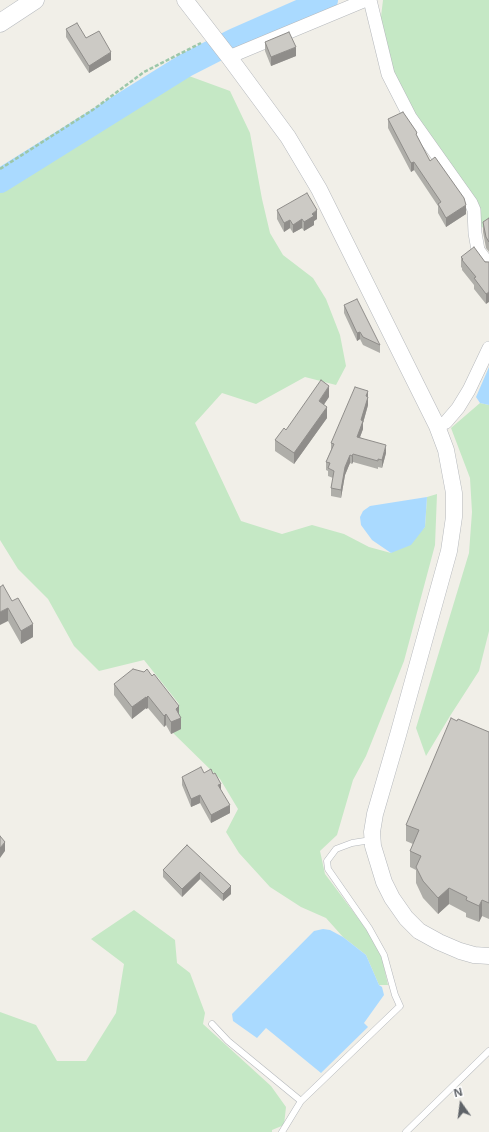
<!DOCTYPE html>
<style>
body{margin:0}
#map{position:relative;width:489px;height:1132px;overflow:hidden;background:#f1efe8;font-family:"Open Sans",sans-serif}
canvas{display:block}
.north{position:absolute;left:441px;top:1084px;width:40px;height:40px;-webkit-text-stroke:3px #fff;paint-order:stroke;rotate:346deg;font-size:11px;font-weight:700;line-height:16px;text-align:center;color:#5f6368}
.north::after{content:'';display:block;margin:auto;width:14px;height:18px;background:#5f6368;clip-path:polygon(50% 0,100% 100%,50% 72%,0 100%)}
</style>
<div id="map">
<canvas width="489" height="1132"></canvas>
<div class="north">N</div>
</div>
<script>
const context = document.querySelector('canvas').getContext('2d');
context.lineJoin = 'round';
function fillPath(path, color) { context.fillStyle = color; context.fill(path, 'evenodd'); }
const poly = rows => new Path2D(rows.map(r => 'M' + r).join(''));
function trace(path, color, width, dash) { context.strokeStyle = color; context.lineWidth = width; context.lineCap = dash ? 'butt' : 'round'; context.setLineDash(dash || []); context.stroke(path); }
const green = poly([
 [383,0,489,0,489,230,486,230,478,224,396,80,380,25],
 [189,76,230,91,250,133,262,199,270,233,283,255,313,278,326,299,340,335,346,366,336,385,305,377,256,404,222,393,195,423,241,521,282,534,312,525,344,534,369,547,391,553,425,527,427,497,437,494,435,545,404,661,366,756,353,780,337,835,320,851,325,874,367,930,382,958,388,985,379,985,366,955,343,937,326,918,301,907,270,887,239,853,226,832,238,809,220,779,169,729,179,704,144,660,99,671,74,646,48,599,18,569,0,540,0,187,25,169,172,77],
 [480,403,489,405,489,631,479,671,450,716,426,756,416,728,469,553,472,512,470,478,451,428],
 [134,910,175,940,177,963,190,973,205,1013,203,1024,271,1086,286,1107,284,1125,272,1130,272,1132,0,1132,0,1012,36,1025,57,1061,86,1061,116,1013,124,964,91,939]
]);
const water = poly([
 [489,367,489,405,480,403,476,397],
 [427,497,425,527,411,545,391,553,372,540,361,525,360,517,363,511,370,506],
 [323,929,330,930,343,937,366,955,379,985,382,987,384,995,364,1023,368,1027,321,1073,266,1028,257,1038,233,1021,232,1014,314,931]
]);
const river = poly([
 [0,181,186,65,235,40,326,0]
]);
const path = poly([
 [0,169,94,109,144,72,201,43]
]);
const service = poly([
 [212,1024,228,1041,301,1101],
 [282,1132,301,1101,400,1006,395,995,384,955,369,928,328,869,327,861,336,849,352,843,371,840],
 [406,1132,489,1051]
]);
const minor = poly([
 [370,0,388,74,410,117,471,203,474,210,475,233,478,250,489,265],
 [229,57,366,0],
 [437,426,446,422,458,408,469,390,489,348]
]);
const tertiary = poly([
 [185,0,229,57,288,137,319,189,437,426,446,450,454,493,454,517,449,551,398,735,375,814,372,832,373,846,384,882,392,898,406,918,419,931,439,942,460,951,474,955,489,956]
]);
const secondary = poly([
 [0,23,35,0]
]);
const wall = poly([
 [66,29,86,38,111,60,89,73,66,37],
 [265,42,296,56,271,66,265,51],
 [388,119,417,136,430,161,466,214,446,227,438,213,438,206,414,170,411,172,388,128],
 [277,210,317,219,314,221,314,225,304,231,302,228,293,233,290,228,284,232,277,219],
 [489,218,489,252,486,248,483,232,483,222],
 [461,257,489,262,486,304,474,289,474,285,462,270,462,268,461,267],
 [344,305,380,345,380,353,363,345,360,339,357,341,344,313],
 [368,391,368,405,363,423,363,429,360,437,386,453,382,468,378,467,378,469,353,462,352,464,350,463,345,475,341,498,331,496,331,488,333,478,328,476,328,471,326,470,326,462,331,450,331,443],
 [329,397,324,404,327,418,294,464,275,451,275,440,286,430],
 [0,587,12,601,33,637,21,644,8,621],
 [144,672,179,714,181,729,171,734,166,725,164,727,148,708,146,709,146,708,132,719,114,695,114,684],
 [457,721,489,732,489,919,482,916,479,922,466,917,466,913,449,904,438,914,423,898,416,883,416,870,410,867,410,851,413,844,406,841,406,825],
 [182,777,221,790,230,813,211,823,200,803,191,807,182,785],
 [187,845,231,894,223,901,200,879,182,897,163,877,163,870]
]);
const shadedWall = poly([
 [296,47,296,56,271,66,271,57],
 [111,52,111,60,89,73,89,66],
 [414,162,414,170,411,172,411,163],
 [466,205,466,214,446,227,446,218],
 [317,210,317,219,314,221,314,225,304,231,304,222,312,214],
 [302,219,302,228,293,233,293,225],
 [290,220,290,228,284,232,284,223],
 [489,292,489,302,486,304,486,294],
 [360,332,360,339,357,341,357,333],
 [329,386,329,397,319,412,319,401],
 [368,391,368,405,363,423,363,429,357,445,357,437,366,396],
 [327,407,327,418,294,464,294,453],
 [386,445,386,453,382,468,382,460],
 [353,454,353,462,352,464,352,456],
 [350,455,350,463,345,475,341,498,341,490,345,467],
 [8,608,8,621,0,625,0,612],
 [33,624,33,637,21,644,21,631],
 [148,696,148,708,146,709,146,698],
 [146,697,146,708,132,719,132,707],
 [179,706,179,718,181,718,181,729,171,734,171,722,176,709],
 [166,714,166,725,164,727,164,716],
 [221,784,221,792,218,785],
 [200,795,200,803,191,807,191,799],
 [230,805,230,813,211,823,211,815],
 [5,842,5,851,0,858,0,848],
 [200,872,200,879,182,897,182,889],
 [231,886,231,894,223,901,223,894],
 [449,888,449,904,438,914,438,898],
 [482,900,482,916,479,922,479,906]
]);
const building = poly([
 [77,23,86,38,99,31,111,52,89,66,66,29,77,23],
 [289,32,296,47,271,57,265,42,289,32],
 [403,112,416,131,417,133,416,134,430,161,435,157,464,198,466,205,446,218,438,204,441,202,414,162,411,163,388,119,403,112],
 [307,193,317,210,312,214,314,216,304,222,302,219,293,225,290,220,284,223,277,210,307,193],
 [489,218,489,242,486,237,483,222,489,218],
 [474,247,485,262,489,262,489,292,486,294,474,278,476,277,462,260,463,259,461,257,474,247],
 [357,299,380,345,363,337,360,332,357,333,344,305,357,299],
 [321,380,329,386,319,401,327,407,294,453,275,440,284,428,286,430,321,380],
 [355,387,368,391,366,396,368,397,361,420,363,421,357,437,386,445,382,460,378,459,378,461,353,454,352,456,350,455,345,467,341,490,331,488,334,471,328,468,330,463,326,462,334,444,331,443,355,387],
 [3,585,12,601,18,598,33,624,21,631,8,608,0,612,0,587,3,585],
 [133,669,144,672,147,669,152,676,154,674,179,706,176,709,181,718,171,722,166,714,164,716,148,696,146,698,146,697,132,707,114,684,133,669],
 [451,718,457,721,458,719,489,732,489,903,482,900,479,906,466,900,467,897,449,888,438,898,423,881,416,867,421,856,410,851,419,830,406,825,451,718],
 [201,767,204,773,211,769,213,774,215,773,221,784,218,785,230,805,211,815,200,795,191,799,182,777,201,767],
 [0,836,5,842,0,848,0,836],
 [187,845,231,886,223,894,200,872,182,889,163,870,187,845]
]);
fillPath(green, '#c5e8c5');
fillPath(water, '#aadaff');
trace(river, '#aadaff', 24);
trace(service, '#b5b8bc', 7);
trace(minor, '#b5b8bc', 14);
trace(tertiary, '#b5b8bc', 17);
trace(secondary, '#b6babf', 19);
trace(path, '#9cc7a9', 2.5, [4, 2]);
trace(service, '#fff', 6);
trace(minor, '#fff', 13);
trace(tertiary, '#fff', 16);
trace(secondary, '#fff', 18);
fillPath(wall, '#afaea9');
fillPath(shadedWall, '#8f8d8a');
fillPath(building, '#cccac5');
trace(building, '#8f8d8a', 1);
</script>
